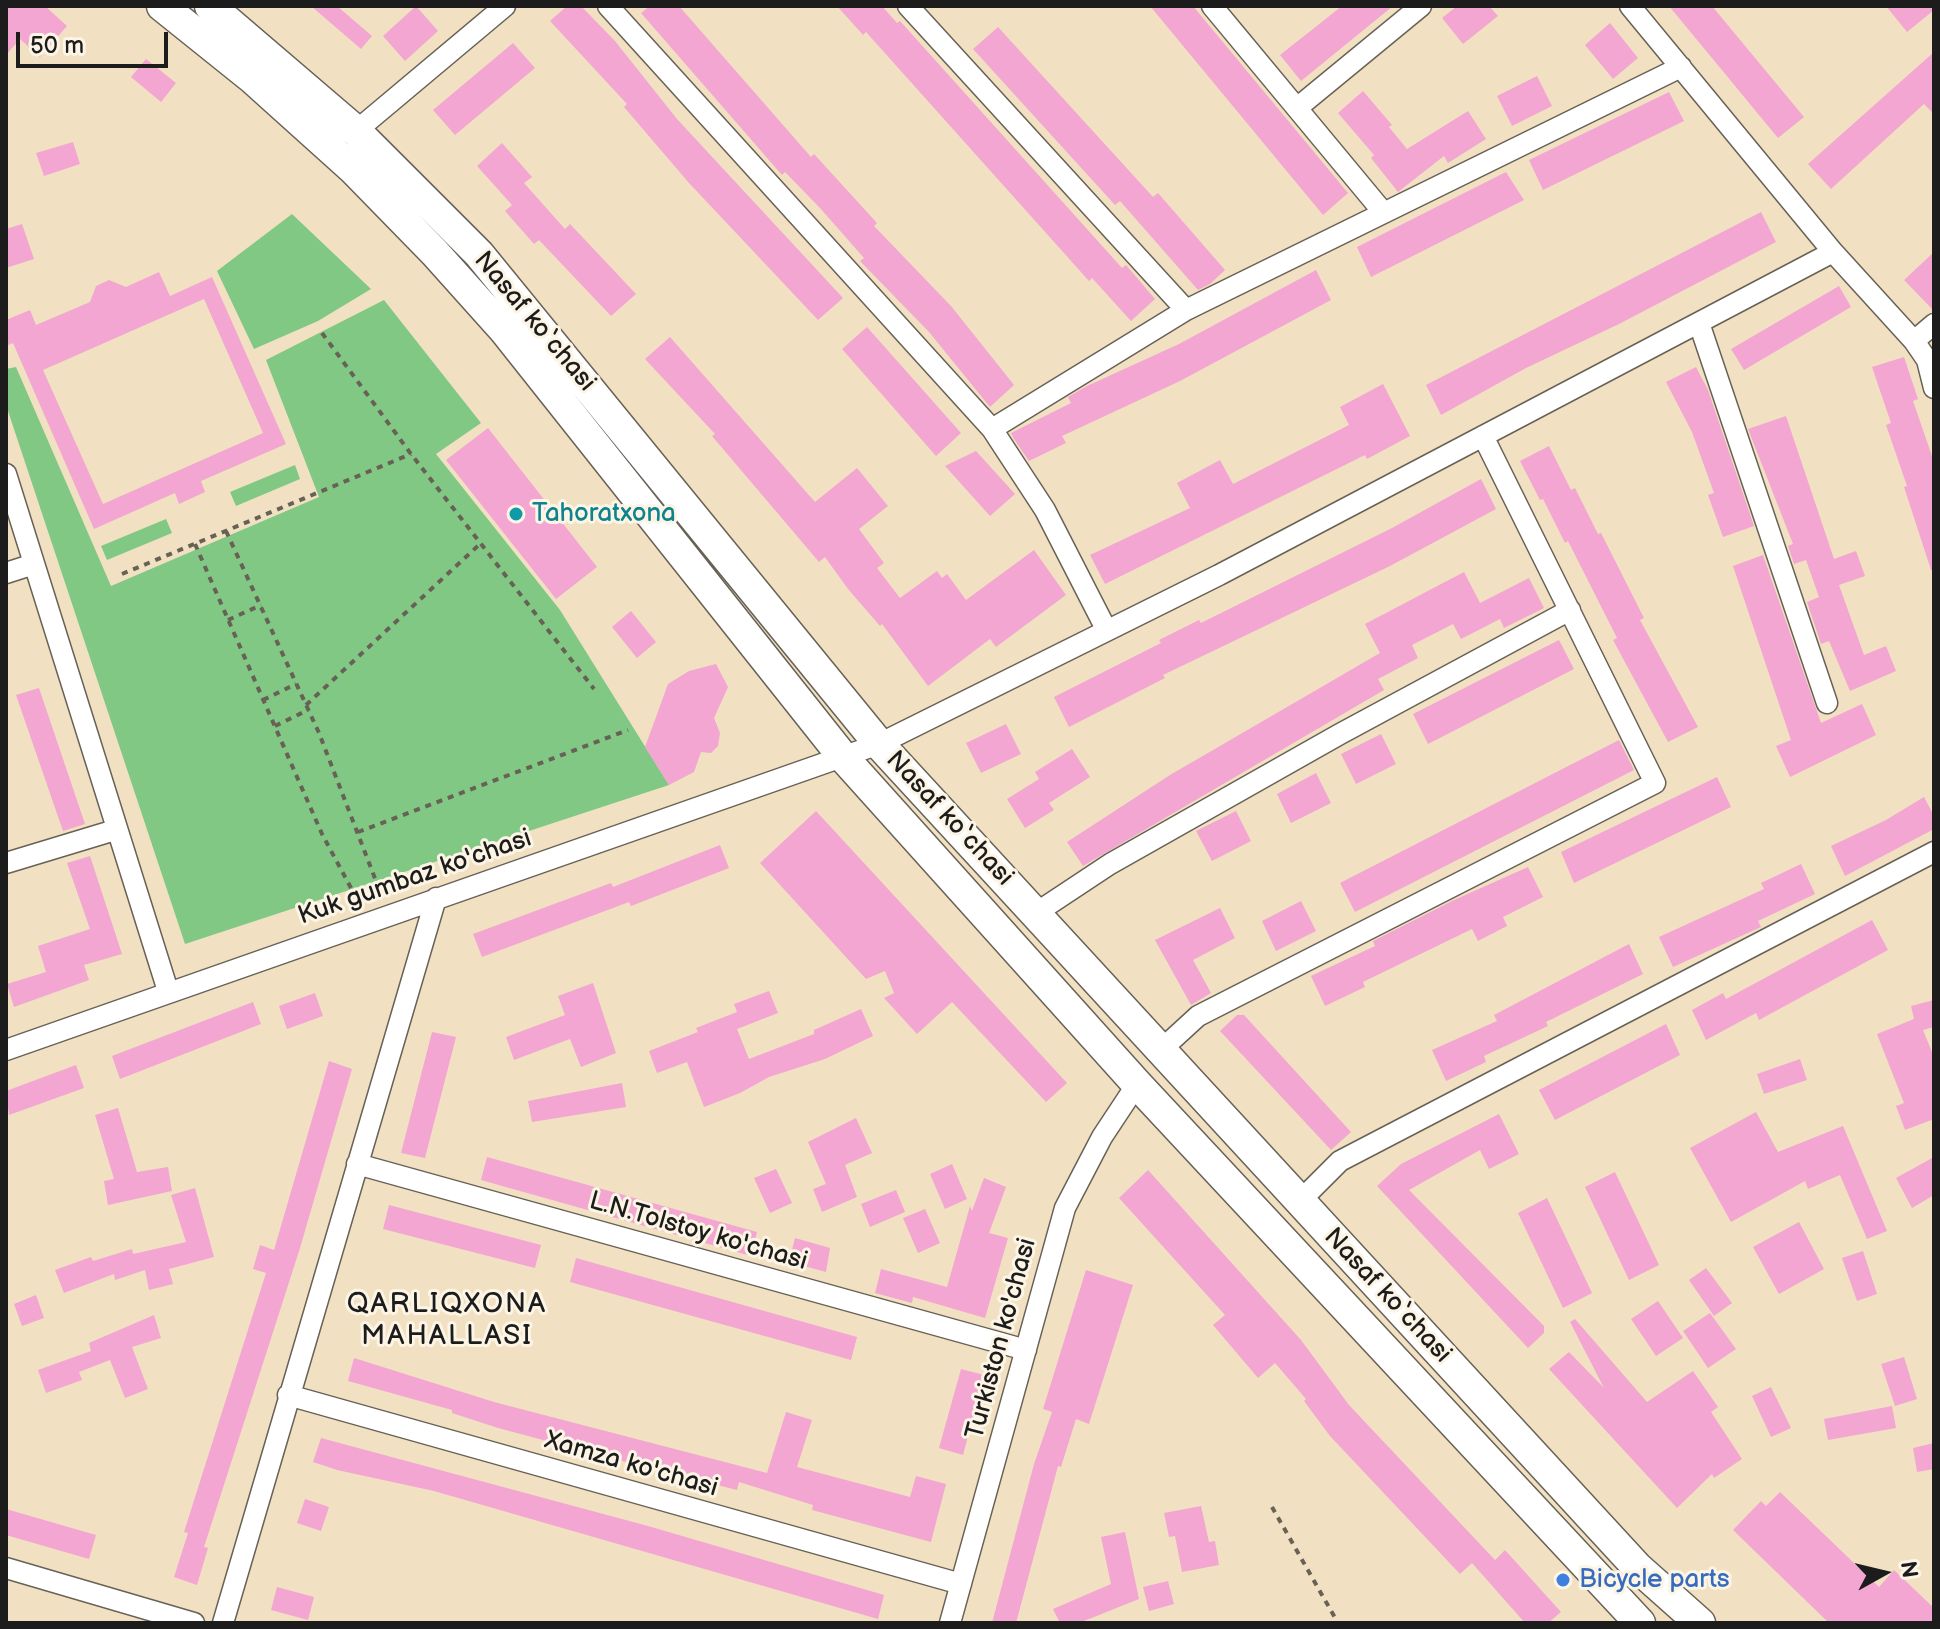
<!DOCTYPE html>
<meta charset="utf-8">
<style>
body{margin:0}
#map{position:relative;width:1940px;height:1629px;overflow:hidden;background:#f1e1c2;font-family:"Balsamiq Sans",sans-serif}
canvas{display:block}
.frame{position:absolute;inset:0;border:8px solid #1c1c1c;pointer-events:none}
.north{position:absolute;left:1844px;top:1533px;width:80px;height:80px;-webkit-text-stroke:6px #fcf5e5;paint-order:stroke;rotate:82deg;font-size:22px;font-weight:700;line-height:32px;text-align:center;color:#1c1c1c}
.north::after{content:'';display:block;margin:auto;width:28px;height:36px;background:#1c1c1c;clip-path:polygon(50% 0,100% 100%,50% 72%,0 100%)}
.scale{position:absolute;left:16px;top:32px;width:152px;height:36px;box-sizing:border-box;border:4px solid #1c1c1c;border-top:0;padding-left:10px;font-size:24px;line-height:28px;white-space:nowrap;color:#1c1c1c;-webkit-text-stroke:6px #fcf5e5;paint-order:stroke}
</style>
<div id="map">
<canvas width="1940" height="1629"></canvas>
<div class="frame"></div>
<div class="north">N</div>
<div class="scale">50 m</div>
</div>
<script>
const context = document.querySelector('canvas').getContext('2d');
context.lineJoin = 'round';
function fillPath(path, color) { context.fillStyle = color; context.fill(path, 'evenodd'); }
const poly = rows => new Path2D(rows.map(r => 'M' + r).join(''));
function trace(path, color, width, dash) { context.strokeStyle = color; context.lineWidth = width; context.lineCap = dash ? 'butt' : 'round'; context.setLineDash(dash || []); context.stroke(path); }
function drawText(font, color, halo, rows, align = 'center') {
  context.font = font + ' "Balsamiq Sans",sans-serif'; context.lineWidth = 6; context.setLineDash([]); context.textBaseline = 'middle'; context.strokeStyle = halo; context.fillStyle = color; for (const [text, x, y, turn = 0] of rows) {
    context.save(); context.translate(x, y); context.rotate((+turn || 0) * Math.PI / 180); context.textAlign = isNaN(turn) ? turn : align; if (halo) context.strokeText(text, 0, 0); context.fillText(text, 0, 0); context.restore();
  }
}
const green = poly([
 [292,214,371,289,318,321,254,349,217,271],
 [384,300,481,423,436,454,560,610,669,785,185,944,6,405,6,369,16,367,111,586,319,497,266,360],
 [295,465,300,479,236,506,230,492],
 [166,519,172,533,107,560,101,546]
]);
const building = poly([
 [6,6,45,6,67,26,40,57,20,39,6,55],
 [311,6,337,6,372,36,361,49],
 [416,6,438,31,405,61,383,36],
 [567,6,581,6,615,41,677,119,843,298,818,320,689,183,624,107,627,104,550,21],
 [650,6,679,6,811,157,814,154,877,223,874,226,951,306,1014,385,990,407,929,332,860,261,864,258,820,208,785,172,782,175,641,13],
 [837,6,882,6,897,23,900,21,1122,268,1126,265,1155,299,1131,321,1092,278,1089,281,866,32,863,35],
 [1150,6,1193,6,1348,193,1323,215],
 [1342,6,1393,6,1301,81,1280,55],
 [1457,6,1489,6,1498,16,1463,44,1442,18],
 [1669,6,1712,6,1804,117,1778,138],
 [1886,6,1934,6,1934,10,1907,32],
 [1610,23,1638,58,1613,79,1585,45],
 [998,27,1153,197,1158,193,1225,270,1210,284,1198,290,1120,201,1115,205,973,49],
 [513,43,535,68,455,135,433,110],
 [1934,52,1934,114,1924,104,1831,189,1808,164],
 [146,59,176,83,161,102,131,77],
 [1537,76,1552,106,1512,126,1497,96],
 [1363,91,1392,125,1389,127,1407,149,1468,111,1486,139,1448,163,1444,156,1398,192,1371,158,1374,155,1338,113],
 [1669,92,1684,121,1543,190,1529,160],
 [73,142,80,164,44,176,36,153],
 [502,143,532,177,524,183,565,229,570,224,636,294,611,316,539,240,534,244,505,211,512,205,477,166],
 [1506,172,1524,200,1371,277,1357,247],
 [1761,212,1776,242,1619,324,1526,368,1441,415,1426,385],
 [22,224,34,259,6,268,6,229],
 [1934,252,1934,311,1904,280],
 [1316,270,1331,300,1180,381,1062,436,1066,443,1029,461,1014,439,1011,433,1071,403,1068,397,1087,386,1179,344],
 [159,272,170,296,212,277,286,444,201,481,205,492,179,504,175,493,94,529,13,343,6,346,6,320,30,310,36,325,90,302,96,286,109,280,126,287],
 [204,299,263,433,103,504,43,370],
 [1839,286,1851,307,1744,370,1731,349],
 [867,327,961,433,936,456,842,349],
 [670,337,815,502,857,468,888,506,859,529,884,563,877,568,900,598,937,571,942,578,947,574,966,600,1034,550,1066,595,996,647,990,639,928,686,882,624,880,626,848,589,825,557,819,562,712,436,715,434,645,359],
 [1904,357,1918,399,1913,401,1934,462,1934,570,1931,570,1904,487,1907,486,1886,425,1891,423,1872,367],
 [1696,367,1708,390,1754,526,1723,537,1708,495,1714,493,1692,432,1666,382],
 [1383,384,1410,436,1367,459,1365,455,1105,584,1090,555,1190,508,1177,483,1220,460,1233,484,1349,425,1340,407],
 [1786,416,1834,559,1856,551,1865,576,1839,585,1864,655,1886,646,1896,671,1850,691,1829,641,1821,644,1807,602,1819,597,1806,560,1794,564,1788,546,1793,544,1748,429],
 [488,428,597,567,556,599,446,460],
 [1549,446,1571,490,1575,488,1598,534,1601,533,1644,618,1640,620,1698,727,1668,742,1613,640,1617,638,1568,541,1565,543,1543,499,1540,500,1520,461],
 [976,451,1015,494,990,516,945,466],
 [1481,479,1496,509,1390,566,1163,675,1165,678,1069,727,1054,697,1161,643,1159,640,1199,620,1201,623,1392,528],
 [1763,555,1821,723,1862,704,1876,735,1790,777,1776,746,1791,740,1733,566],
 [1464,572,1480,603,1529,578,1544,608,1504,628,1500,619,1461,639,1453,624,1412,645,1418,658,1378,679,1384,690,1083,866,1067,842,1170,775,1380,653,1365,624],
 [631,611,656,642,637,658,612,627],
 [1559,640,1574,669,1428,744,1413,714],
 [716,664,728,687,714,718,720,733,718,746,711,753,701,752,694,772,669,785,645,747,668,684,689,671],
 [39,688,85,824,63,831,16,695],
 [1006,724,1021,754,981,773,966,743],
 [1381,734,1396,764,1356,784,1341,754],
 [1619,740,1634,770,1355,912,1340,883],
 [1072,749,1090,777,1049,803,1054,810,1025,828,1007,799,1039,779,1035,772],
 [1316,773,1331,803,1291,823,1277,794],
 [1717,777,1731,807,1574,883,1561,852],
 [1924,797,1934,816,1934,829,1845,876,1831,846,1886,820],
 [816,811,1067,1083,1046,1102,952,1002,917,1034,884,998,894,993,885,971,866,979,760,863],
 [1236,811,1251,841,1212,861,1196,831],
 [720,845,729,868,631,906,629,902,482,957,473,934,611,883,613,887],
 [90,856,122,954,84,965,89,980,14,1007,7,984,46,972,38,946,90,929,67,863],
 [1801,864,1815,894,1758,921,1761,927,1673,967,1659,937,1764,889,1761,883],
 [1528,867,1543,897,1503,917,1507,926,1478,941,1472,929,1363,982,1365,987,1325,1006,1311,976,1375,946,1373,941,1454,900],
 [1301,901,1316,931,1276,951,1262,921],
 [1220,908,1235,938,1193,960,1211,993,1191,1005,1155,940],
 [1872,920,1888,950,1759,1020,1756,1013,1706,1040,1692,1010,1723,993,1726,999],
 [1629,944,1643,974,1546,1022,1548,1026,1484,1056,1486,1062,1446,1081,1432,1050,1497,1021,1494,1015],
 [593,983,616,1053,581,1067,570,1039,514,1060,506,1037,565,1015,558,996],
 [769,991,778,1013,737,1029,749,1059,814,1034,814,1030,861,1009,873,1036,825,1059,769,1077,740,1093,704,1107,687,1062,657,1073,649,1051,698,1032,696,1028,737,1012,734,1004],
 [315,993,323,1016,287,1029,279,1006],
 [1934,1000,1934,1027,1923,1030,1934,1057,1934,1119,1905,1130,1896,1106,1904,1103,1877,1034,1914,1019,1911,1006],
 [253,1002,261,1024,120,1079,112,1056],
 [1237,1015,1244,1015,1351,1132,1331,1150,1220,1031],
 [1666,1024,1680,1055,1555,1120,1539,1090],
 [432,1032,456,1037,425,1158,401,1153],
 [1800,1059,1807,1080,1764,1094,1757,1074],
 [329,1061,352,1069,300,1248,204,1547,208,1548,197,1585,174,1577,188,1533,184,1532,266,1273,253,1269,260,1245,274,1250],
 [76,1065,84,1088,9,1115,6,1091],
 [622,1083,626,1107,532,1122,528,1101],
 [118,1108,137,1172,168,1167,172,1191,108,1205,104,1181,114,1179,95,1115],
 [1756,1112,1778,1152,1843,1126,1887,1231,1867,1239,1840,1175,1808,1189,1805,1181,1731,1222,1690,1148],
 [1499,1114,1519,1154,1489,1169,1480,1150,1409,1190,1544,1326,1544,1333,1528,1348,1377,1186,1401,1164],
 [856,1118,872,1153,845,1165,857,1197,822,1212,813,1189,826,1184,808,1142],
 [487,1157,757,1232,751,1256,481,1180],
 [1934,1157,1934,1195,1912,1208,1896,1178],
 [952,1164,967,1199,945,1209,930,1174],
 [776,1169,792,1203,770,1213,754,1178],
 [1148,1170,1301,1340,1349,1405,1495,1560,1505,1550,1561,1612,1548,1623,1525,1623,1472,1563,1460,1574,1330,1436,1304,1401,1306,1399,1275,1363,1258,1378,1213,1325,1225,1315,1119,1198],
 [1615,1172,1659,1265,1629,1280,1585,1187],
 [984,1178,1006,1187,989,1233,1008,1238,985,1318,913,1297,912,1303,875,1293,881,1269,947,1287,970,1206,972,1211],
 [195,1188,214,1257,169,1269,173,1284,149,1290,145,1270,115,1280,114,1274,64,1293,55,1270,91,1257,93,1261,132,1249,133,1254,186,1242,171,1195],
 [896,1190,905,1212,870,1227,861,1204],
 [1547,1198,1592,1293,1563,1308,1518,1213],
 [389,1205,541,1245,535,1268,383,1229],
 [925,1209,940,1243,918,1253,903,1218],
 [1799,1222,1824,1269,1779,1294,1753,1247],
 [795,1238,830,1248,826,1272,789,1262],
 [1863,1251,1877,1294,1857,1301,1842,1258],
 [576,1258,857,1337,851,1360,570,1282],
 [1706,1268,1732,1303,1714,1316,1689,1280],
 [1086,1270,1133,1285,1089,1424,1076,1419,1061,1467,1058,1466,1016,1623,992,1623,1034,1464,1052,1412,1043,1409],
 [36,1295,44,1318,22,1326,14,1304],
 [1658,1301,1683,1338,1656,1356,1631,1319],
 [1710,1313,1736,1349,1708,1368,1683,1331],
 [154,1315,161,1338,132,1347,148,1389,125,1398,110,1360,79,1372,82,1380,46,1393,38,1370,91,1351,89,1343],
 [1575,1319,1647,1402,1693,1371,1718,1407,1711,1412,1742,1459,1714,1478,1712,1474,1677,1508,1549,1369,1569,1352,1604,1388,1570,1322],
 [1904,1357,1917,1399,1895,1406,1881,1364],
 [354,1358,494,1402,767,1473,786,1412,812,1420,797,1467,910,1497,916,1476,946,1484,931,1542,812,1510,813,1505,739,1482,737,1490,637,1465,498,1428,452,1413,452,1410,348,1381],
 [961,1369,984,1375,963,1455,939,1448],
 [1771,1387,1791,1428,1771,1437,1752,1396],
 [1892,1406,1896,1428,1828,1440,1824,1419],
 [321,1438,648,1526,884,1595,878,1619,434,1491,337,1470,313,1462],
 [1934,1443,1934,1469,1917,1472,1913,1448],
 [1780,1492,1879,1587,1894,1570,1934,1608,1934,1623,1829,1623,1733,1530,1761,1501,1766,1506],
 [305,1499,329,1507,321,1531,297,1523],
 [1201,1506,1209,1542,1215,1541,1219,1565,1182,1572,1175,1536,1169,1537,1164,1513],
 [6,1509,96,1535,89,1559,6,1535],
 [1125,1532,1139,1599,1079,1623,1060,1623,1053,1609,1111,1584,1101,1537],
 [1168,1581,1174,1604,1149,1611,1143,1587],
 [277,1587,314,1597,308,1620,271,1610]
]);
const path = poly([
 [322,333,411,454,594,689],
 [226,531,319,733,376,881],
 [195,544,322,834,351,888],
 [122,574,411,454],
 [228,620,261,605],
 [263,700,296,684],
 [306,705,481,543],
 [275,726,308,710],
 [358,832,628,730],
 [1272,1507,1338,1623]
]);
const street = poly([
 [608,6,992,429,1045,510,1106,629],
 [908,6,1186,310],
 [1212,6,1383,212],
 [1630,6,1833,252,1914,341,1927,360,1934,388],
 [1297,108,1421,6],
 [356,131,505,6],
 [1699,323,1827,703],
 [1914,341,1934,324],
 [992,429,1186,310,1681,67],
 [6,474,168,991],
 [6,573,34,564],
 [6,863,115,830],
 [1036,913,1110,864,1340,734,1570,610],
 [1162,1049,1198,1016,1655,783,1483,436],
 [6,1050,879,744,1219,575,1833,252],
 [357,1164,1026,1350],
 [1300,1201,1340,1161,1934,852],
 [288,1395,961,1584],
 [6,1568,194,1623],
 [223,1623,436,898],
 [950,1623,1065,1208,1102,1137,1137,1084]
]);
const secondary = poly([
 [162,6,253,79,353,169,435,253,504,330,843,757,1137,1084,1640,1623],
 [210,6,356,131,479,254,879,744,1637,1567,1700,1623]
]);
const markers = [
 [516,514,8,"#0f9aa8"],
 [1563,1580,8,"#3f7fe0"]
];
const streetNames = [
 ["Nasaf ko‘chasi",534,322,50],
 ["Nasaf ko‘chasi",949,819,47],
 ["Kuk gumbaz ko'chasi",415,878,-19],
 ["L.N.Tolstoy ko'chasi",698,1232,16],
 ["Nasaf ko‘chasi",1387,1296,47],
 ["Turkiston ko'chasi",1002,1339,-75],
 ["Xamza ko'chasi",631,1465,16]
];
const cultureNames = [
 ["Tahoratxona",532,514]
];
const shopNames = [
 ["Bicycle parts",1579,1580]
];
const neighbourhoodNames = [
 ["QARLIQXONA",447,1305],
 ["MAHALLASI",447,1337]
];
fillPath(green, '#80c884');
fillPath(building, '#f2a6d1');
trace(street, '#676156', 23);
trace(secondary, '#676156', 33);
trace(path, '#676156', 4, [6, 6]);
trace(street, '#fff', 20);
trace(secondary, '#fff', 30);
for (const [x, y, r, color] of markers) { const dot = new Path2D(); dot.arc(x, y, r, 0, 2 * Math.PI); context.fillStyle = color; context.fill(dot); trace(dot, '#fcf5e5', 3); }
drawText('26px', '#1c1c1c', '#fcf5e5', streetNames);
drawText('26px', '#0d838f', '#fcf5e5', cultureNames, 'left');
drawText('26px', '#366cbe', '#fcf5e5', shopNames, 'left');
context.letterSpacing = '2px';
drawText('28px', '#1c1c1c', '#fcf5e5', neighbourhoodNames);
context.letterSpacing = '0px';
</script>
